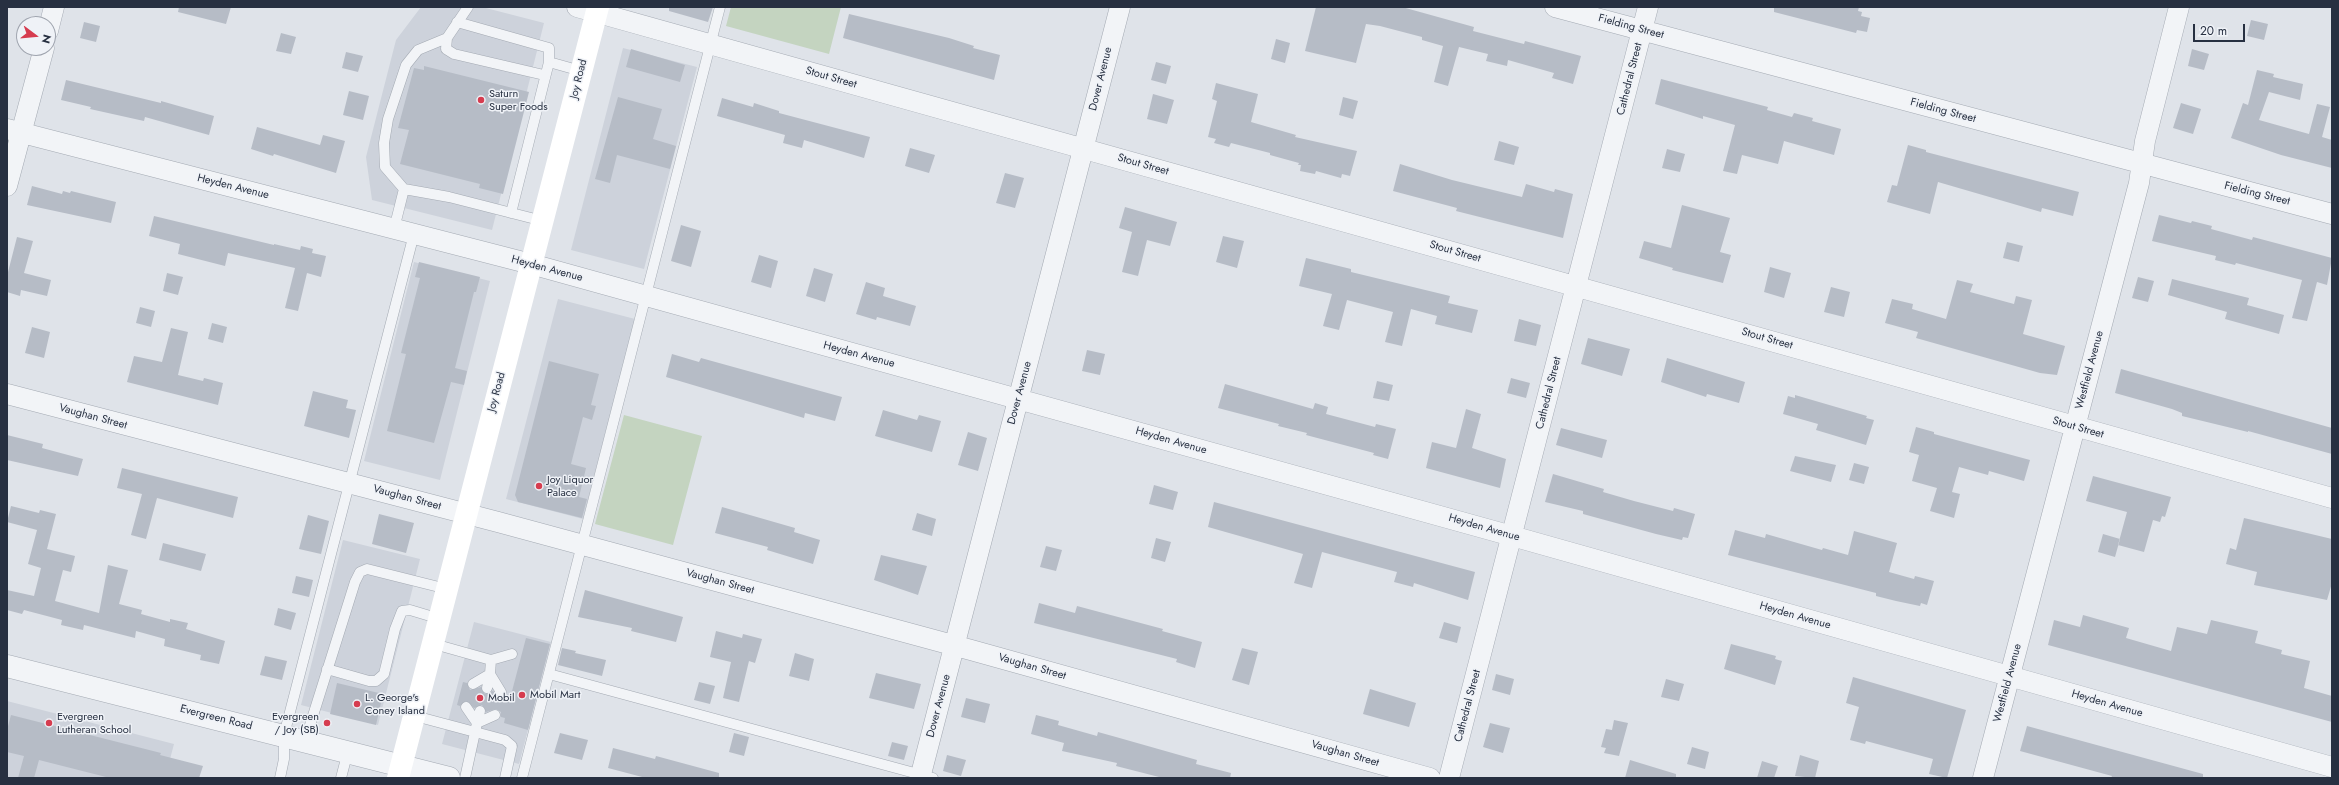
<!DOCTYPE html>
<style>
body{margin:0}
#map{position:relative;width:2339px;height:785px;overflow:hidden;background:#dfe3e9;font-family:Jost,sans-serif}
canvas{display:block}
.frame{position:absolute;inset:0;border:8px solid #273041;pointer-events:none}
.north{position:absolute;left:16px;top:16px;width:40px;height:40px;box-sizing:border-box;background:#eff2f7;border:1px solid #9fa4ae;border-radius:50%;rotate:106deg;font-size:11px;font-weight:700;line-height:16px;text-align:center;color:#273041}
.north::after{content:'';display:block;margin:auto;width:14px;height:18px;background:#d63c4f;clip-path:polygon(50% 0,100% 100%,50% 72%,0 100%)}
.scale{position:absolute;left:2193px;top:24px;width:52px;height:18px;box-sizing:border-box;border:2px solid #273041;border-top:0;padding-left:5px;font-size:12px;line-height:14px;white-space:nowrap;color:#273041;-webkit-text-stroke:3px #eff2f7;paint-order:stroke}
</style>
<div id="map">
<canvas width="2339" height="785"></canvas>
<div class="frame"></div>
<div class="north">N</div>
<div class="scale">20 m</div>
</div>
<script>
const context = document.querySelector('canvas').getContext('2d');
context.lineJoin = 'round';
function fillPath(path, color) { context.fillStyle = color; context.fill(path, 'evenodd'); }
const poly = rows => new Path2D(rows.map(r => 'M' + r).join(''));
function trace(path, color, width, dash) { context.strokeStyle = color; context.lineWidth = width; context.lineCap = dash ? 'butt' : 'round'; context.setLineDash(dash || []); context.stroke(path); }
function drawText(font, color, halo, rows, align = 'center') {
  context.font = font + ' Jost,sans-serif'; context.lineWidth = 3; context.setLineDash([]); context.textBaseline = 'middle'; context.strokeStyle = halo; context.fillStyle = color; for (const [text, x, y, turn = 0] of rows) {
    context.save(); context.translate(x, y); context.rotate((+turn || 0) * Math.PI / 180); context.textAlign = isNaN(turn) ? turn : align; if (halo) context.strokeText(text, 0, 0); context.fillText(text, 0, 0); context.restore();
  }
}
const built = poly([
 [421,7,482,7,544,23,492,230,372,200,366,157,396,40],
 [623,48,697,67,644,269,571,250],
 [414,262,490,281,440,480,364,461],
 [558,299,635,319,583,519,506,499],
 [343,540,420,559,378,725,301,705],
 [474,622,551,642,519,764,442,744],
 [7,701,174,744,165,778,7,778]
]);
const green = poly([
 [731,7,841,7,829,54,726,26],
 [624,415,702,436,673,545,595,524]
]);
const building = poly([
 [179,7,231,7,226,24,178,12],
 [669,7,713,7,708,22,669,11],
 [1316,7,1402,7,1474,27,1473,31,1524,44,1525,41,1581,56,1573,84,1552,78,1554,73,1508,60,1507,66,1486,61,1488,54,1459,47,1448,86,1434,82,1443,46,1422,40,1422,37,1380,26,1366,24,1356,63,1305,51],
 [1774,7,1859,7,1858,11,1862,12,1861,16,1870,18,1867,32,1857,30,1856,33,1774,12],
 [849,14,949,38,974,46,973,48,1000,55,994,80,843,38],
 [2251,20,2268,24,2264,40,2247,36],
 [84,22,100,26,96,42,80,38],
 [281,33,296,37,291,54,276,51],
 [1276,39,1290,43,1285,63,1271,59],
 [631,49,685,65,680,82,626,67],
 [2192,49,2209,54,2204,70,2188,66],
 [346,52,363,56,358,72,342,68],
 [1156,62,1171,66,1166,84,1151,80],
 [424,66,529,92,503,194,479,188,480,184,400,164,409,130,398,128,414,68,424,70],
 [2257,70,2274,74,2273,77,2303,84,2300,100,2269,92,2259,120,2309,134,2317,104,2330,107,2322,137,2332,140,2332,168,2281,155,2231,138,2243,103,2248,105],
 [1661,79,1768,107,1767,110,1792,117,1794,113,1813,118,1812,121,1841,129,1834,155,1784,141,1778,164,1742,155,1737,174,1723,171,1735,125,1703,116,1703,119,1655,104],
 [66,80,161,103,161,101,214,116,209,135,145,117,144,121,90,109,91,107,61,100],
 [1216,83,1258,94,1251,122,1296,135,1295,137,1357,151,1350,176,1342,174,1341,178,1316,171,1315,174,1300,171,1301,165,1298,165,1299,163,1270,155,1270,153,1231,143,1229,147,1214,143,1216,139,1208,137,1217,101,1212,99],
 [349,91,369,96,363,120,343,115],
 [1153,94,1174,100,1167,124,1147,119],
 [618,97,662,109,653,139,676,146,670,169,617,155,610,183,595,179],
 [1343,97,1358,101,1353,119,1339,115],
 [722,98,753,107,754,103,779,111,779,113,870,137,864,158,804,140,802,148,783,143,785,135,717,116],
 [2181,103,2201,109,2193,134,2173,128],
 [257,127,320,145,323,135,345,141,336,173,274,154,273,156,251,149],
 [1499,141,1519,147,1514,165,1494,160],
 [1908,145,1926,150,1926,152,2079,192,2073,216,2042,208,2041,212,1938,182,1930,214,1887,202,1892,185,1897,186],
 [910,148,935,155,929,173,905,166],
 [1667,149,1685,154,1680,172,1662,168],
 [1400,164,1452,180,1522,197,1526,184,1554,192,1555,189,1573,194,1563,238,1456,211,1457,208,1393,191],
 [1005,173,1024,178,1015,208,996,203],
 [32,186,62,194,63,191,70,193,71,191,116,202,111,223,27,205],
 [1682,205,1730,218,1720,252,1731,255,1723,283,1672,270,1673,268,1639,258,1644,241,1671,248],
 [1125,207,1177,222,1170,246,1147,240,1138,276,1122,272,1132,232,1119,228],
 [2159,215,2191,223,2192,221,2212,226,2211,229,2252,240,2253,237,2332,258,2327,285,2317,282,2307,321,2292,318,2302,280,2236,263,2235,265,2215,260,2216,256,2152,241],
 [154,216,274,245,274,244,300,250,301,246,313,249,312,253,326,256,321,277,307,273,298,311,285,308,295,268,228,253,225,266,178,254,180,244,149,236],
 [681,225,701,231,691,267,671,261],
 [1223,236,1244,241,1237,268,1216,262],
 [17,237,33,241,24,273,51,280,47,296,21,290,20,296,7,292,7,276],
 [2007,242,2023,246,2019,262,2003,258],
 [759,255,778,261,771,288,751,282],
 [1306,258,1351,269,1351,272,1450,296,1448,303,1478,310,1472,333,1435,324,1437,316,1411,309,1402,346,1385,342,1393,312,1347,300,1339,330,1323,326,1332,294,1299,286],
 [419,262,480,277,476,292,474,292,455,368,467,371,464,385,451,382,434,443,387,431,406,354,401,353,420,278,415,277],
 [1770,267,1791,273,1784,298,1764,292],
 [814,268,833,274,825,302,806,296],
 [167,273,183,277,178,295,163,291],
 [2138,277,2154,281,2148,302,2132,298],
 [2172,279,2249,298,2247,305,2284,315,2279,334,2225,319,2227,312,2168,295],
 [1957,280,1973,284,1970,292,2014,304,2016,296,2032,300,2023,334,2065,346,2057,375,2040,373,1916,338,1918,332,1885,323,1892,299,1913,304,1912,309,1946,319],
 [866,282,885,288,883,296,916,306,910,326,877,317,876,320,856,314],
 [1831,287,1850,292,1844,317,1824,312],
 [140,307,155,311,151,327,136,323],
 [1519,319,1541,325,1536,346,1514,341],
 [212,323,227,327,223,343,208,339],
 [32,327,50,332,44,358,25,353],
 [171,328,188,332,178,375,203,381,204,378,223,383,218,405,127,382,134,356,162,362],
 [1588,338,1630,349,1622,376,1581,364],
 [1087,350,1105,354,1100,375,1082,371],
 [672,354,699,362,701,358,842,397,835,421,805,413,804,418,666,377],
 [1667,358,1745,382,1739,403,1707,394,1706,397,1661,382],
 [549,361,599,374,591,405,596,406,592,420,583,417,571,464,586,468,579,497,587,499,582,518,518,502,515,495],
 [2121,369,2332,428,2332,454,2248,431,2248,432,2182,416,2182,413,2172,409,2115,393],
 [1511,378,1530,383,1526,398,1507,393],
 [1377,381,1393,385,1389,401,1373,398],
 [1225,384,1313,409,1315,403,1328,407,1326,414,1375,427,1376,424,1396,429,1388,459,1373,455,1374,453,1306,435,1307,433,1278,426,1279,424,1218,408],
 [313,391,348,400,346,408,356,410,349,438,304,426],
 [1795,395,1867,416,1866,418,1874,420,1866,445,1816,430,1818,424,1783,414,1788,396,1795,398],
 [1466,409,1481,414,1472,448,1506,459,1500,488,1426,468,1432,442,1456,448],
 [883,410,917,420,919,415,941,421,932,452,875,436],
 [1916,427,1934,432,1934,434,2030,460,2024,481,1989,471,1988,475,1959,467,1952,492,1960,494,1954,518,1930,511,1937,488,1912,481,1919,455,1909,452],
 [1561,428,1607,440,1602,458,1556,445],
 [968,432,987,438,978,471,958,465],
 [7,435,43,444,42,448,83,459,78,476,7,460],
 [1795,456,1836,465,1831,482,1790,471],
 [1854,463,1869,467,1864,484,1849,480],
 [122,468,238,497,233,518,157,498,146,539,131,535,142,494,117,488],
 [1553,474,1604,489,1603,492,1634,501,1673,511,1674,508,1695,514,1688,538,1683,537,1682,540,1656,534,1583,514,1583,511,1545,502],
 [2093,476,2171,497,2165,517,2162,516,2160,522,2153,520,2144,552,2118,545,2127,512,2086,501],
 [1154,485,1178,492,1173,510,1149,504],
 [1214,502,1475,572,1468,600,1414,583,1413,587,1394,582,1397,572,1322,552,1312,588,1294,583,1303,554,1208,527],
 [11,506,39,513,40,510,56,514,47,549,75,556,71,572,63,570,55,601,99,613,108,565,128,570,119,604,142,610,141,614,170,622,170,619,188,623,186,629,225,641,219,664,200,660,201,655,164,646,165,639,136,631,135,638,84,625,83,630,61,625,62,620,24,610,22,614,7,610,7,590,34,596,41,568,28,564,37,530,7,522],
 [722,507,795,528,794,532,820,540,813,564,767,550,768,547,715,533],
 [917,513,936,519,932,536,912,530],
 [379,514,414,523,406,553,372,544],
 [308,515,329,521,321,554,299,549],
 [2244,518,2332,539,2332,583,2327,600,2254,585,2257,572,2226,564,2230,548,2236,550],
 [1735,530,1765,538,1766,534,1822,550,1823,548,1848,555,1854,531,1897,543,1889,572,1914,579,1915,576,1934,581,1927,605,1921,603,1920,606,1896,601,1876,596,1876,593,1728,555],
 [2103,534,2120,539,2115,557,2098,552],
 [1156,538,1171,542,1165,562,1151,558],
 [163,543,206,554,201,571,159,560],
 [1046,546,1062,550,1056,571,1040,567],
 [881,555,927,566,918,595,874,580],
 [296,576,313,580,309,597,292,593],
 [585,590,683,617,676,642,631,631,632,628,578,617],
 [1039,603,1075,613,1077,606,1163,629,1162,631,1202,642,1195,668,1176,662,1177,659,1034,623],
 [278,608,296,613,291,630,274,625],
 [2083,615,2129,628,2126,638,2171,651,2177,627,2207,634,2211,620,2258,631,2255,643,2282,650,2281,654,2310,661,2304,688,2332,696,2332,722,2048,645,2054,620,2080,627],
 [1444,622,1461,627,1457,643,1439,638],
 [716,631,742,638,743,634,762,639,755,663,749,661,739,702,723,698,731,662,710,657],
 [526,638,550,644,528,730,504,723,505,718,501,717,501,712,496,709,486,712,482,705,474,708,466,701,460,706,457,705,463,682,467,683,470,690,481,687,485,694,493,691,501,698,507,694,511,695],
 [1731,644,1776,656,1775,659,1782,661,1775,685,1724,669],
 [562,648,576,651,575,653,606,660,602,676,558,665],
 [1242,648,1258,652,1249,685,1232,680],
 [795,653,814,659,809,681,789,676],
 [265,656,287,661,282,680,260,675],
 [876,673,921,684,914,709,869,698],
 [1496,674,1514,679,1510,695,1492,690],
 [1853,677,1966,710,1947,778,1929,774,1933,759,1866,741,1865,744,1850,740,1859,707,1846,703],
 [1666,679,1684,684,1679,701,1661,697],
 [699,682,715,686,710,704,694,700],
 [337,683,383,694,376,725,330,714],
 [1370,689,1416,703,1409,727,1363,714],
 [966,698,990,704,985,723,961,717],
 [11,715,161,753,160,755,203,766,199,778,110,778,39,760,34,778,18,778,24,756,7,752,7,730],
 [1036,715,1059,721,1058,725,1097,736,1098,732,1116,737,1197,760,1196,764,1231,773,1230,778,1163,778,1116,766,1117,763,1062,751,1064,743,1031,734],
 [1614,720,1628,723,1619,756,1604,753,1606,748,1601,747,1606,729,1612,730],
 [1490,723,1510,728,1503,753,1483,747],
 [2027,726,2203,774,2203,778,2111,778,2112,776,2020,751],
 [560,733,588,740,582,760,554,753],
 [734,733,749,737,744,756,729,752],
 [892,742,908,746,904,760,888,756],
 [1692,747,1709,752,1705,769,1687,764],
 [613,748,655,759,656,756,719,773,719,778,646,778,608,768],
 [947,755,966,760,961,776,943,771],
 [1800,755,1819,761,1815,778,1795,776],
 [1630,760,1676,774,1676,778,1625,778],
 [1762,761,1778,766,1774,778,1757,778]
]);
const service = poly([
 [468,7,447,38,446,49,454,54,544,75],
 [457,22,549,48,549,62,511,213],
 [549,62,581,71],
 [404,189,449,197,543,221],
 [394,229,404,189,385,167,384,143,388,119,406,65,418,50,447,38],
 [434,644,491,660,490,674,501,692],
 [491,660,512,654],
 [327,669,369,681,376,681,384,674,395,629,402,611,410,610,440,619],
 [549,674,933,778],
 [473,684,490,674,487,688],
 [480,711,477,723,495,715],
 [415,716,505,740,512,746,505,778],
 [305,741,355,582,360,572,367,569,447,589],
 [280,778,284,759,284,735,414,234],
 [341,778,348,751],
 [465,778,477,723,466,707],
 [522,778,720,7]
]);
const minor = poly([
 [577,7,2332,498],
 [1555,7,2332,214],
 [48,31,54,7],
 [7,129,531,264,1512,536,2332,767],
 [7,186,44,48],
 [7,394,498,522,971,650,1430,778],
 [920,778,1120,7],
 [1449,778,1648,7],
 [1983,778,2139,183,2145,141,2179,7]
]);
const tertiary = poly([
 [7,666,449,778]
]);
const secondary = poly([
 [398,778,598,7]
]);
const markers = [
 [481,100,4,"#d63c4f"],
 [539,486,4,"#d63c4f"],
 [522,695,4,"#d63c4f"],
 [480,698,4,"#d63c4f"],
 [357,704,4,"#d63c4f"],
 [49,723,4,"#d63c4f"],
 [327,723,4,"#d63c4f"]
];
const streetNames = [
 ["Fielding Street",1631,27,15],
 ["Stout Street",831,78,16],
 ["Joy Road",579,79,-76],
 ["Dover Avenue",1101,79,-76],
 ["Cathedral Street",1630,79,-76],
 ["Fielding Street",1943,111,15],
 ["Stout Street",1143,165,16],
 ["Heyden Avenue",233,187,14],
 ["Fielding Street",2257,194,14],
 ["Stout Street",1455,252,16],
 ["Heyden Avenue",547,269,15],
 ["Stout Street",1767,339,16],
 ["Heyden Avenue",859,355,15],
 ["Westfield Avenue",2090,370,-75],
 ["Joy Road",497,392,-75],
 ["Dover Avenue",1020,393,-75],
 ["Cathedral Street",1549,393,-76],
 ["Vaughan Street",93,417,15],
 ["Stout Street",2078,428,16],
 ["Heyden Avenue",1171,441,16],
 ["Vaughan Street",407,498,15],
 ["Heyden Avenue",1484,528,16],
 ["Vaughan Street",720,582,15],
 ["Heyden Avenue",1795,616,16],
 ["Vaughan Street",1032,667,16],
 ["Westfield Avenue",2008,683,-75],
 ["Heyden Avenue",2107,704,16],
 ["Dover Avenue",939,706,-75],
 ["Cathedral Street",1468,706,-75],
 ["Evergreen Road",216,718,14],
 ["Vaughan Street",1345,754,16]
];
const poiNames = [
 ["Saturn",489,94],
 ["Super Foods",489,107],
 ["Joy Liquor",547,480],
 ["Palace",547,493],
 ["Mobil Mart",530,695],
 ["L. George's",365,698],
 ["Coney Island",365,711],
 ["Mobil",488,698],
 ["Evergreen",57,717],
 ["Lutheran School",57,730],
 ["Evergreen",319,717,"right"],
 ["/ Joy (SB)",319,730,"right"]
];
fillPath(built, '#cdd2db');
fillPath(green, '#c4d4c0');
fillPath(building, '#b6bcc6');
trace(service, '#a4aab3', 11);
trace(minor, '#a4aab3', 21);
trace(tertiary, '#a4aab3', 23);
trace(service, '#f2f4f7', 10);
trace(minor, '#f2f4f7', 20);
trace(tertiary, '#f2f4f7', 22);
trace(secondary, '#fff', 22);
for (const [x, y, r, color] of markers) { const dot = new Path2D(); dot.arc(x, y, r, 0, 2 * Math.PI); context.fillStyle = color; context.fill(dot); trace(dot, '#eff2f7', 1.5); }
drawText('11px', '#273041', '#eff2f7', streetNames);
drawText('11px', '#273041', '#eff2f7', poiNames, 'left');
</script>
